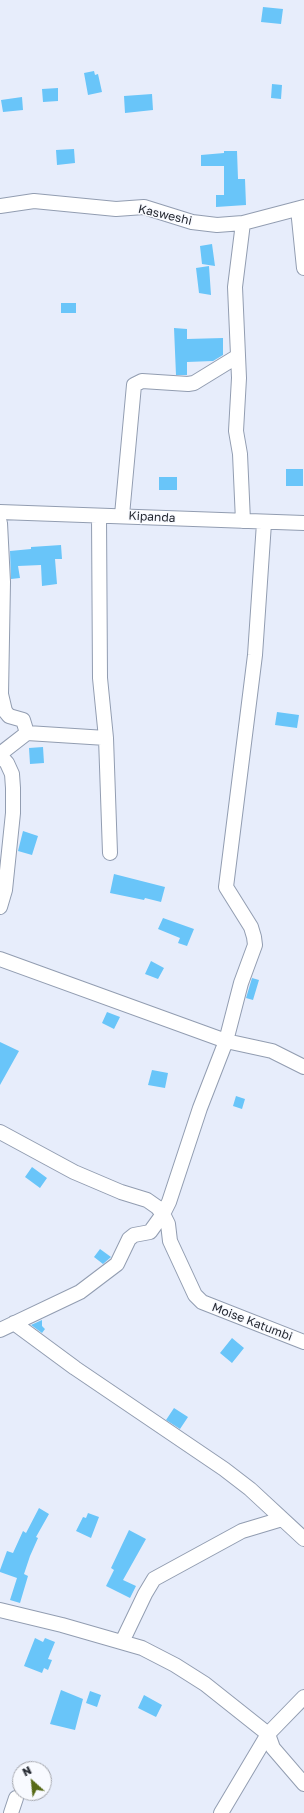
<!DOCTYPE html>
<style>
body{margin:0}
#map{position:relative;width:304px;height:1813px;overflow:hidden;background:#e7edfb;font-family:"Golos Text",sans-serif}
canvas{display:block}
.north{position:absolute;left:12px;top:1761px;width:40px;height:40px;box-sizing:border-box;background:#f8faff;border:1px solid #a4a6ad;border-radius:50%;rotate:333deg;font-size:11px;font-weight:700;line-height:16px;text-align:center;color:#252932}
.north::after{content:'';display:block;margin:auto;width:14px;height:18px;background:#576a17;clip-path:polygon(50% 0,100% 100%,50% 72%,0 100%)}
</style>
<div id="map">
<canvas width="304" height="1813"></canvas>
<div class="north">N</div>
</div>
<script>
const context = document.querySelector('canvas').getContext('2d');
context.lineJoin = 'round';
function fillPath(path, color) { context.fillStyle = color; context.fill(path, 'evenodd'); }
const poly = rows => new Path2D(rows.map(r => 'M' + r).join(''));
function trace(path, color, width, dash) { context.strokeStyle = color; context.lineWidth = width; context.lineCap = dash ? 'butt' : 'round'; context.setLineDash(dash || []); context.stroke(path); }
function drawText(font, color, halo, rows, align = 'center') {
  context.font = font + ' "Golos Text",sans-serif'; context.lineWidth = 3; context.setLineDash([]); context.textBaseline = 'middle'; context.strokeStyle = halo; context.fillStyle = color; for (const [text, x, y, turn = 0] of rows) {
    context.save(); context.translate(x, y); context.rotate((+turn || 0) * Math.PI / 180); context.textAlign = isNaN(turn) ? turn : align; if (halo) context.strokeText(text, 0, 0); context.fillText(text, 0, 0); context.restore();
  }
}
const building = poly([
 [263,7,283,9,281,24,261,22],
 [94,71,95,75,98,74,102,92,88,95,84,73],
 [272,84,282,85,281,99,271,98],
 [58,88,58,101,43,102,42,89],
 [152,94,153,110,125,113,124,96],
 [22,97,23,110,3,112,1,100],
 [74,149,75,163,57,165,56,150],
 [224,151,237,151,238,179,245,179,246,205,216,207,216,195,224,195,224,166,201,166,201,155,224,153],
 [212,244,215,266,202,264,200,246],
 [209,266,211,295,199,293,196,268],
 [61,303,76,303,76,313,61,313],
 [174,328,187,329,187,339,223,338,223,355,213,361,187,362,187,375,176,375],
 [286,469,303,469,303,486,286,486],
 [159,477,177,477,177,490,159,490],
 [61,545,62,559,55,559,57,584,42,586,41,565,18,566,20,578,11,579,10,551,31,549,31,547],
 [277,712,299,715,297,728,275,725],
 [43,747,44,763,30,764,29,748],
 [23,831,38,836,32,855,18,851],
 [114,874,165,887,161,902,145,898,144,900,110,893],
 [163,918,194,929,187,946,178,943,180,938,158,929],
 [151,961,164,968,158,979,145,974],
 [252,978,259,980,253,1000,246,998],
 [107,1012,120,1017,114,1029,102,1023],
 [0,1042,19,1051,0,1085],
 [152,1070,168,1073,165,1088,148,1085],
 [236,1096,245,1099,242,1109,233,1106],
 [32,1167,47,1178,40,1188,25,1177],
 [100,1249,111,1257,103,1264,94,1257],
 [42,1320,42,1326,45,1329,42,1333,31,1325],
 [232,1338,244,1348,232,1363,220,1353],
 [174,1408,188,1417,180,1429,166,1420],
 [39,1508,49,1514,36,1537,38,1538,30,1556,24,1574,28,1576,20,1603,10,1600,17,1578,0,1572,0,1570,7,1551,13,1553,23,1531,26,1533],
 [88,1513,99,1517,91,1538,76,1531,83,1517,86,1518],
 [129,1530,146,1539,123,1580,136,1586,130,1598,106,1586,114,1570,111,1568],
 [35,1638,43,1642,45,1638,55,1642,48,1659,52,1660,48,1670,44,1668,42,1673,24,1666],
 [61,1690,83,1699,75,1730,50,1724],
 [90,1691,101,1695,97,1707,86,1703],
 [144,1695,162,1705,156,1717,138,1708]
]);
const minor = poly([
 [0,206,34,201,116,209,144,207,192,222,217,225,243,223,304,207],
 [298,209,304,268],
 [243,223,235,287,239,378,236,431,240,454,243,521],
 [0,512,304,523],
 [122,515,134,385,142,381,188,384,194,383,238,356],
 [99,516,100,678,106,738,110,853],
 [0,523,3,582,1,694,5,711,9,716,23,720,27,733],
 [0,754,27,733,106,738],
 [0,755,7,763,12,774,13,788,13,813,5,890,0,907],
 [0,959,226,1041,272,1051,304,1067],
 [0,1132,74,1172,121,1192,147,1200,157,1207,163,1214,168,1224,170,1241,195,1295,202,1302,304,1342],
 [14,1323,75,1368,224,1469,250,1489,304,1539],
 [0,1330,80,1292,117,1264,129,1239,134,1235,150,1232,163,1214,169,1202,200,1108,226,1041,241,983,255,945,254,937,251,927,226,887,255,655,264,523],
 [0,1610,62,1625,142,1648,175,1665,205,1684,268,1734,273,1748,304,1784],
 [122,1642,145,1594,154,1579,242,1531,282,1519],
 [11,1813,16,1798],
 [221,1813,268,1734,304,1697]
]);
const streetNames = [
 ["Kasweshi",165,215,13],
 ["Kipanda",152,517,3],
 ["Moise Katumbi",252,1322,21]
];
fillPath(building, '#69c5f9');
trace(minor, '#929db1', 16);
trace(minor, '#fff', 14);
drawText('12px', '#252932', '#f8faff', streetNames);
</script>
